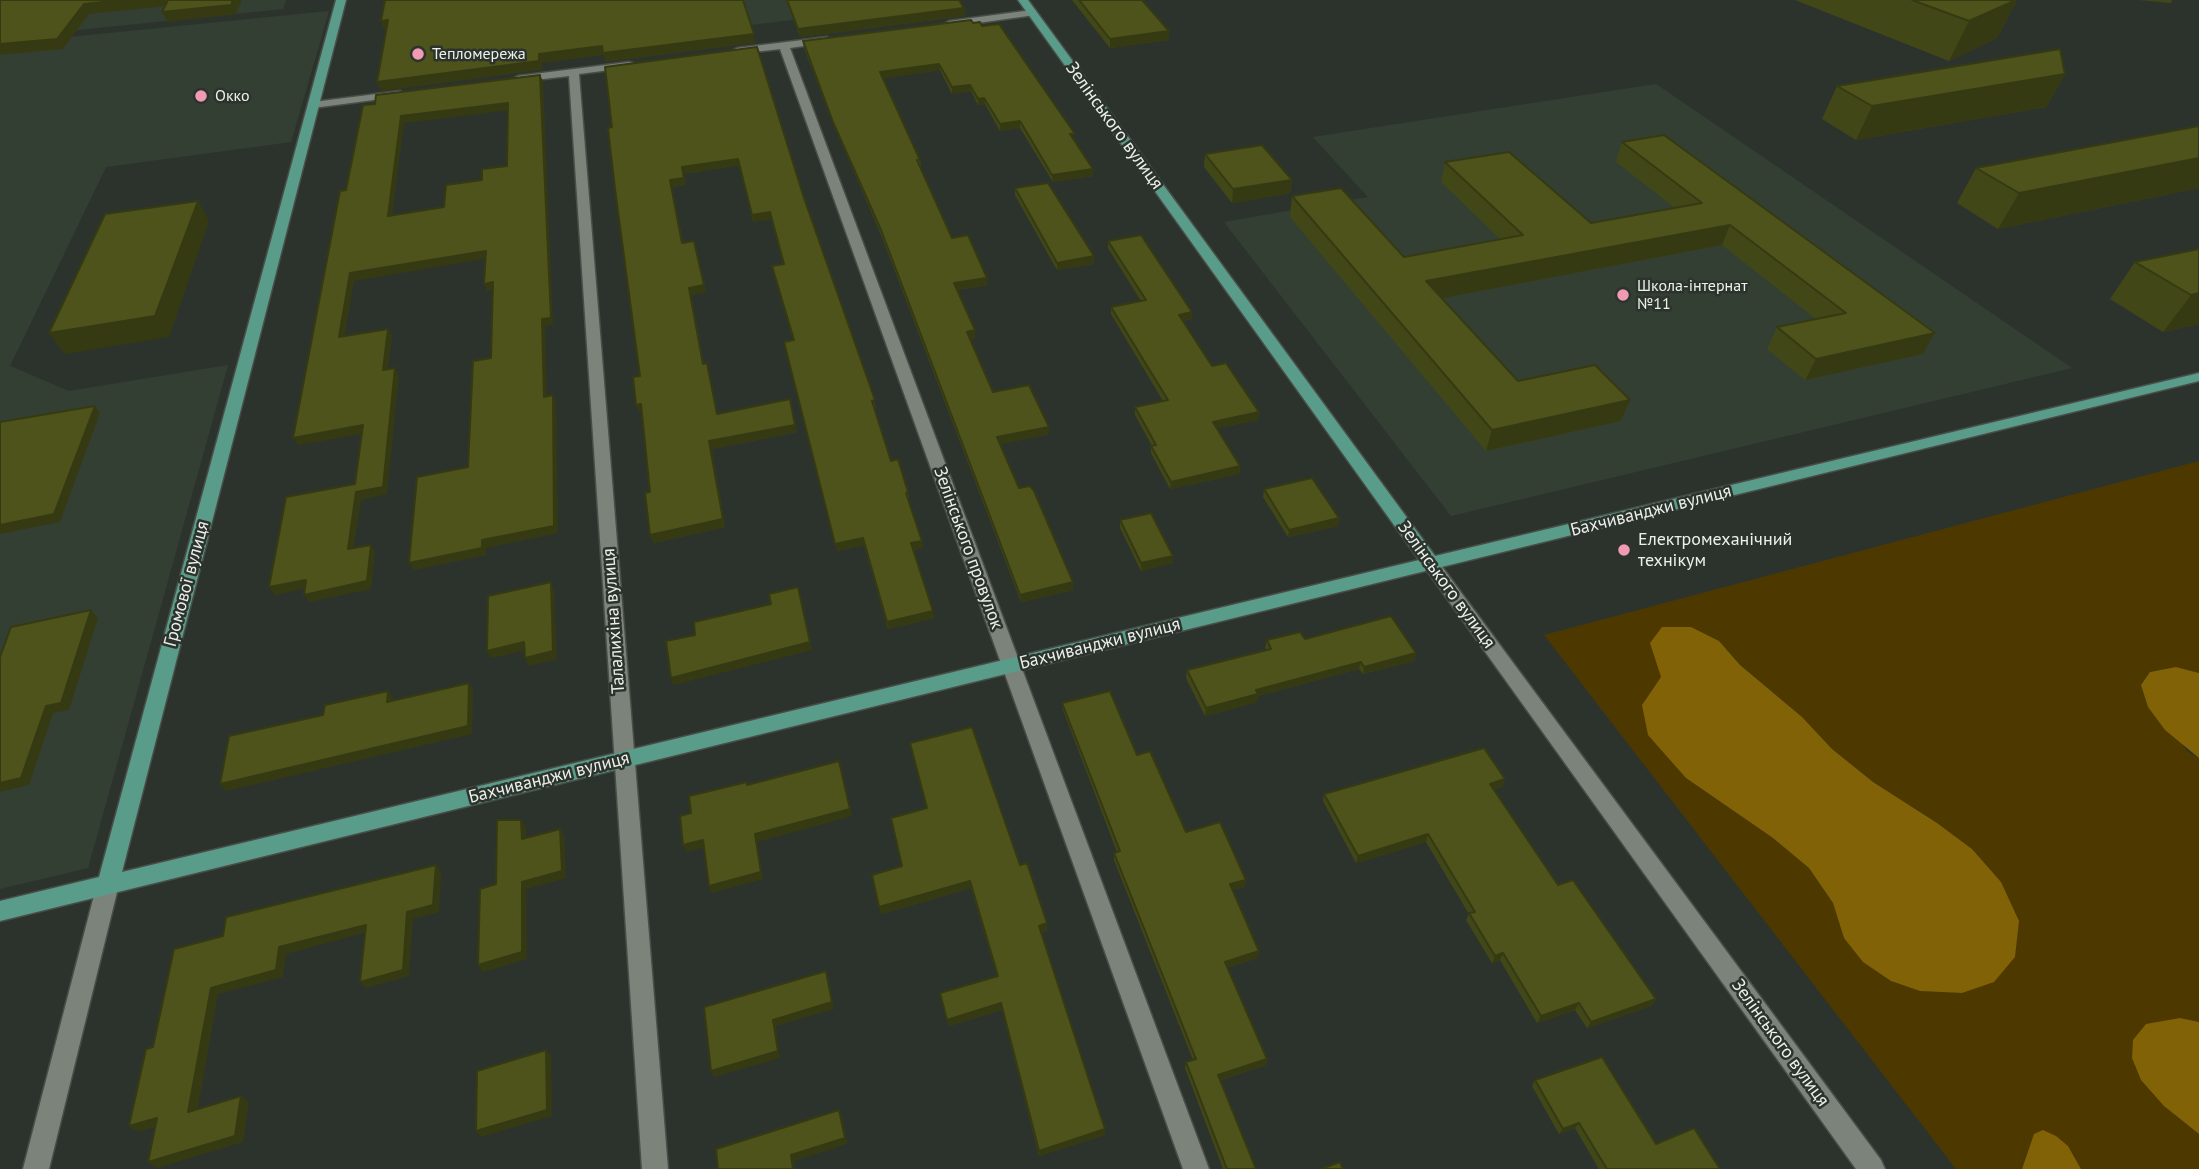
<!DOCTYPE html>
<meta charset="utf-8">
<style>
body{margin:0}
canvas{display:block;background:#2c332c}
</style>
<canvas width="2199" height="1169"></canvas>
<script>
const context = document.querySelector('canvas').getContext('2d');
context.lineJoin = 'round';
function fillPath(path, color) { context.fillStyle = color; context.fill(path, 'evenodd'); }
const poly = rows => new Path2D(rows.map(r => 'M' + r).join(''));
function trace(path, color, width, dash) { context.strokeStyle = color; context.lineWidth = width; context.lineCap = dash ? 'butt' : 'round'; context.setLineDash(dash || []); context.stroke(path); }
function drawText(font, color, halo, rows, align = 'center') {
  context.font = font + ' "PT Sans",sans-serif'; context.lineWidth = 5; context.setLineDash([]); context.textBaseline = 'middle'; context.strokeStyle = halo; context.fillStyle = color; for (const [text, x, y, turn = 0] of rows) {
    context.save(); context.translate(x, y); context.rotate((+turn || 0) * Math.PI / 180); context.textAlign = isNaN(turn) ? turn : align; if (halo) context.strokeText(text, 0, 0); context.fillText(text, 0, 0); context.restore();
  }
}
const built = poly([
 [76,0,286,0,283,9,38,34],
 [666,0,950,0,743,26],
 [329,11,291,142,106,167,10,366,69,391,228,365,88,868,0,889,0,44],
 [1656,84,2072,368,1451,516,1224,222,1368,197,1313,137]
]);
const green = poly([
 [2199,461,2199,673,2176,667,2150,672,2141,685,2188,752,2199,758,2199,1022,2180,1018,2164,1106,2199,1134,2199,1169,2081,1169,2068,1146,2034,1134,2022,1169,1956,1169,1544,635],
 [1719,641,1740,665,1802,717,1832,749,1873,782,1937,823,1972,849,2001,882,1961,993,1920,991,1891,981,1844,938,1833,903,1809,868,1773,838,1686,778,1642,705,1661,677]
]);
const forest = poly([
 [1662,627,1691,627,1719,641,1740,665,1802,717,1832,749,1873,782,1937,823,1972,849,2001,882,2019,921,2015,957,1994,982,1962,993,1920,991,1891,981,1863,962,1844,938,1833,903,1809,868,1773,838,1686,778,1648,735,1642,705,1661,677,1650,643],
 [2176,667,2199,673,2199,758,2165,730,2148,707,2141,685,2150,672],
 [2180,1018,2199,1022,2199,1134,2164,1106,2141,1080,2132,1058,2133,1040,2146,1024],
 [2043,1130,2056,1136,2068,1146,2081,1169,2022,1169,2034,1134]
]);
const street = poly([
 [1032,10,1037,13,1035,15,949,27,944,24,949,21,1032,10],
 [827,37,832,40,831,42,790,48,1209,1169,1183,1169,780,49,737,54,732,51,737,48,827,37],
 [629,62,633,63,633,67,579,74,668,1169,642,1169,569,76,518,82,513,79,518,76,629,62],
 [400,91,405,94,404,96,313,108,308,105,313,102,400,91],
 [1431,558,1437,560,1881,1160,1885,1169,1856,1169,1425,568,1422,564,1425,560,1431,558],
 [108,874,116,877,119,884,49,1169,23,1169,97,884,100,877,108,874]
]);
const secondary = poly([
 [336,0,346,0,122,872,1419,560,1018,0,1028,0,1435,556,2199,373,2199,381,0,921,0,901,99,877,336,0]
]);
const wall = poly([
 [786,0,959,0,964,8,965,16,800,37],
 [1072,0,1142,0,1169,40,1110,48],
 [1795,0,2017,0,1997,38,1949,61],
 [2139,0,2172,0,2171,3],
 [973,23,982,26,1075,140,1093,169,1093,176,1053,182,1020,128,1000,131,985,104,978,105,971,91,952,94,940,70,883,78,920,160,921,166,920,167,952,238,988,285,957,290,975,338,970,339,993,392,1049,434,1000,444,1019,488,1073,590,1021,602,882,237,835,128,804,48,803,41],
 [605,67,804,198,876,408,874,408,891,461,908,492,909,500,908,500,922,541,923,548,914,550,934,618,888,629,864,545,837,551,784,342,793,340,774,273,783,264,771,219,753,222,740,165,683,174,686,185,672,187,683,243,706,292,691,295,704,364,709,371,717,413,797,432,712,449,725,527,653,543,650,492,641,412,639,412,640,376],
 [2065,74,2046,107,1856,140,1822,119,1837,86],
 [2199,126,2199,188,1998,229,1957,203,1976,168],
 [1622,142,1923,354,1805,380,1767,349,1777,327,1816,319,1722,245,1442,298,1518,381,1630,400,1621,421,1486,451,1290,217,1292,196,1404,257,1500,239,1441,182,1445,162,1591,223,1675,208,1616,162],
 [1205,154,1292,180,1290,193,1232,203,1204,167],
 [1015,188,1094,264,1057,270,1015,195],
 [1108,241,1192,319,1183,321,1212,366,1259,412,1258,420,1217,428,1240,466,1239,474,1170,489,1151,453,1151,446,1152,446,1135,415,1135,407,1163,401,1111,314,1111,307,1141,301,1108,248],
 [2199,249,2199,324,2163,332,2110,299,2135,262],
 [1264,489,1339,518,1338,526,1288,537,1263,497],
 [1120,520,1173,563,1141,571,1120,528],
 [1305,639,1416,653,1414,661,1363,674,1359,669,1258,696,1257,702,1205,716,1186,678,1187,670,1267,650,1265,648,1267,640],
 [1062,703,1137,755,1186,832,1245,887,1232,890,1258,958,1227,968,1267,1059,1266,1065,1221,1080,1256,1169,1223,1169,1185,1068,1186,1062,1193,1060,1114,860,1114,853,1117,852,1063,710],
 [910,743,1020,865,1048,930,1041,932,1105,1129,1105,1135,1039,1156,1002,1010,949,1026,940,993,997,976,971,888,881,914,927,809],
 [1505,779,1502,787,1494,789,1558,885,1656,999,1651,1006,1587,1028,1575,1010,1537,1023,1500,960,1492,963,1466,920,1469,914,1426,842,1356,863,1323,801,1324,794],
 [1535,1080,1656,1144,1720,1169,1599,1169,1575,1128,1559,1134,1532,1086]
]);
const shadedWall = poly([
 [123,0,173,0,176,5,89,14,63,49,0,55,0,44,84,4],
 [233,0,242,0,236,14,167,22,162,12],
 [2016,0,2017,0,1997,38,1949,61,1969,21],
 [964,8,965,16,800,37,798,29],
 [388,20,391,28,384,29,381,21],
 [1169,31,1169,40,1110,48,1110,39],
 [754,34,755,43,606,62,603,55,542,63,542,70,381,91,377,82,539,54,602,46],
 [939,64,940,70,881,79,880,72],
 [2065,74,2046,107,1856,140,1872,106],
 [540,75,543,81,553,325,545,326,547,405,544,397,542,319],
 [970,85,971,91,952,94,952,87],
 [984,98,985,104,978,105,978,99],
 [508,103,511,110,404,123,391,223,388,216,401,116],
 [1020,121,1020,128,1000,131,1000,124],
 [2199,158,2199,188,1998,229,2019,193],
 [738,159,740,165,683,174,686,185,672,187,684,250,670,180,682,167],
 [1093,169,1093,176,1053,182,1052,175],
 [1292,180,1290,193,1232,203,1233,189],
 [198,201,209,221,169,337,65,354,49,333],
 [770,212,771,219,753,222,752,215],
 [1730,225,1722,245,1422,302,1426,281],
 [694,241,706,292,691,295,705,371,689,288],
 [486,251,489,258,354,281,343,345,339,337,350,273],
 [1094,256,1094,264,1057,270,1057,263],
 [987,278,988,285,955,290,954,283],
 [493,282,496,289,487,291,484,284],
 [2199,293,2199,324,2163,332,2191,295],
 [1192,312,1192,319,1178,322,1179,315],
 [388,329,392,336,387,378,383,370],
 [975,330,975,338,968,339,967,332],
 [1935,333,1923,354,1805,380,1816,359],
 [395,368,399,376,387,494,361,500,352,557,348,549,356,492],
 [553,395,556,403,558,533,486,548,486,555,414,570,409,563,482,540],
 [790,399,797,432,712,449,725,527,653,543,650,535,709,441],
 [1630,400,1621,421,1486,451,1492,430],
 [641,404,643,412,639,412,636,405],
 [95,406,100,413,60,522,0,534,0,525],
 [1259,412,1258,420,1212,429,1213,422],
 [363,425,367,433,298,445,293,438],
 [1049,427,1049,434,998,445,997,437],
 [1240,466,1239,474,1170,489,1171,482],
 [1339,518,1338,526,1288,537,1289,530],
 [863,538,864,545,837,551,835,544],
 [922,541,923,548,912,550,911,543],
 [371,545,375,552,371,589,309,602,304,595],
 [1173,556,1173,563,1141,571,1141,563],
 [306,580,311,587,275,595,269,587],
 [551,582,554,590,557,659,528,666,525,658],
 [1073,582,1073,590,1021,602,1020,595],
 [798,587,812,650,673,685,671,678],
 [91,610,98,618,69,710,53,713,29,785,0,792,0,783,46,706],
 [933,611,934,618,888,629,887,622],
 [524,642,528,650,491,658,487,651],
 [1416,653,1414,661,1363,674,1364,667],
 [1361,662,1359,669,1258,696,1257,702,1205,716,1206,708,1256,690],
 [469,683,473,690,472,734,226,791,220,784],
 [388,691,393,698,392,709,387,702],
 [839,761,852,816,757,842,763,879,712,893,709,886,755,834],
 [1505,779,1502,787,1488,791,1490,784],
 [521,820,526,827,526,846,522,839],
 [560,829,564,836,566,878,526,889,527,959,483,972,478,965,522,882],
 [1428,834,1426,842,1356,863,1358,856],
 [703,840,706,847,686,852,683,845],
 [436,865,441,872,439,912,413,919,409,976,366,988,360,982,407,912],
 [1246,880,1245,887,1228,891,1230,884],
 [970,881,971,888,881,914,879,907],
 [1047,923,1048,930,1040,932,1039,926],
 [366,925,371,931,286,954,283,977,218,994,196,1118,188,1112,211,988,279,947],
 [1259,951,1258,958,1224,969,1225,962],
 [1503,953,1500,960,1492,963,1495,956],
 [826,971,834,1009,776,1026,780,1058,714,1077,711,1071,773,1020],
 [1656,999,1651,1006,1587,1028,1591,1022],
 [1001,1003,1002,1010,949,1026,947,1020],
 [1579,1003,1575,1010,1537,1023,1541,1016],
 [546,1050,551,1056,552,1116,481,1137,476,1131],
 [1267,1059,1266,1065,1217,1081,1218,1075],
 [241,1096,249,1102,243,1142,157,1168,148,1162],
 [839,1110,842,1116,847,1144,794,1161,795,1169,793,1169,791,1155],
 [157,1118,166,1124,138,1132,129,1126],
 [1579,1123,1575,1128,1559,1134,1563,1129],
 [1105,1129,1105,1135,1039,1156,1039,1151]
]);
const building = poly([
 [0,0,123,0,84,4,57,39,0,44,0,0],
 [168,0,233,0,231,5,162,12,168,0],
 [385,0,743,0,754,34,603,53,602,46,539,54,539,61,377,82,388,20,381,21,385,0],
 [787,0,959,0,964,8,798,29,787,0],
 [1079,0,1142,0,1169,31,1110,39,1079,0],
 [1912,0,2016,0,1969,21,1912,0],
 [971,20,973,23,980,22,982,26,999,24,1075,134,1070,134,1093,169,1052,175,1020,121,1000,124,984,98,978,99,970,85,952,87,939,64,880,72,920,160,917,160,952,238,968,235,987,278,954,283,975,330,967,332,993,392,1029,385,1049,427,997,437,1019,488,1030,486,1034,491,1073,582,1020,595,881,230,833,122,803,41,971,20],
 [757,47,804,198,875,400,872,401,891,461,898,459,908,492,906,493,922,541,911,543,933,611,887,622,863,538,835,544,784,342,794,340,772,266,784,264,770,212,752,215,738,159,682,167,684,178,670,180,682,243,694,241,704,285,689,288,703,364,707,363,717,414,790,399,795,425,709,441,723,519,650,535,645,493,650,492,641,404,636,405,633,377,640,376,615,189,608,128,612,127,605,67,757,47],
 [2060,49,2065,74,1872,106,1837,86,2060,49],
 [540,75,551,318,542,319,544,397,553,395,554,526,482,540,482,548,409,563,417,477,468,467,473,361,491,358,493,282,484,284,486,251,350,273,339,337,388,329,383,370,395,368,383,487,356,492,348,549,371,545,367,581,304,595,306,580,269,587,286,497,355,484,363,425,293,438,340,191,346,190,363,105,375,104,376,95,540,75],
 [508,103,507,166,482,169,482,180,446,185,444,207,388,216,401,116,508,103],
 [2199,126,2199,158,2019,193,1976,168,2199,126],
 [1664,135,1935,333,1816,359,1777,327,1846,313,1730,225,1426,281,1518,381,1595,365,1630,400,1492,430,1292,196,1341,188,1404,257,1523,235,1445,162,1509,152,1591,223,1702,203,1622,142,1664,135],
 [1262,145,1292,180,1233,189,1205,154,1262,145],
 [1048,183,1094,256,1057,263,1015,188,1048,183],
 [198,201,155,316,49,333,105,214,198,201],
 [1141,235,1192,312,1179,315,1212,366,1226,363,1259,412,1213,422,1240,466,1171,482,1151,446,1156,445,1135,407,1168,400,1111,307,1146,300,1108,241,1141,235],
 [2199,249,2199,293,2191,295,2135,262,2199,249],
 [95,406,54,514,0,525,0,422,95,406],
 [1312,478,1339,518,1289,530,1264,489,1312,478],
 [1151,513,1173,556,1141,563,1120,520,1151,513],
 [551,582,553,651,525,658,524,642,487,651,488,596,551,582],
 [798,587,810,642,671,678,666,641,695,635,694,622,771,604,769,594,798,587],
 [91,610,61,703,46,706,21,778,0,783,0,657,11,627,91,610],
 [1391,616,1416,653,1364,667,1361,662,1256,690,1258,694,1206,708,1187,670,1271,649,1267,640,1300,632,1305,639,1391,616],
 [469,683,468,726,220,784,229,736,323,715,325,705,388,691,387,702,469,683],
 [1110,691,1137,755,1150,751,1186,832,1220,822,1246,880,1230,884,1259,951,1225,962,1267,1059,1218,1075,1256,1169,1227,1169,1186,1062,1196,1059,1114,853,1120,851,1062,703,1110,691],
 [972,727,1020,865,1027,863,1047,923,1039,926,1105,1129,1039,1151,1001,1003,947,1020,940,993,998,976,970,881,879,907,872,875,902,866,891,818,927,808,910,743,972,727],
 [1484,748,1505,779,1490,784,1558,885,1573,880,1656,999,1591,1022,1579,1003,1541,1016,1503,953,1495,956,1469,913,1475,912,1428,834,1358,856,1324,794,1484,748],
 [839,761,850,809,755,834,761,872,709,886,703,840,683,845,680,816,691,813,689,796,747,782,747,785,839,761],
 [497,820,521,820,522,839,560,829,562,871,522,882,522,952,478,965,480,889,496,884,497,820],
 [436,865,433,905,407,912,403,970,360,982,366,925,279,947,276,970,211,988,188,1112,241,1096,235,1136,148,1162,157,1118,129,1126,146,1049,153,1047,174,949,223,936,226,917,436,865],
 [826,971,832,1002,773,1020,778,1051,711,1071,704,1007,826,971],
 [546,1050,547,1110,476,1131,477,1071,546,1050],
 [1602,1057,1656,1144,1694,1128,1720,1169,1607,1169,1579,1123,1563,1129,1535,1080,1602,1057],
 [839,1110,845,1138,791,1155,793,1169,718,1169,716,1149,839,1110],
 [1340,1162,1343,1169,1321,1169,1340,1162]
]);
const markers = [
 [418,54,7,"#f19ab3"],
 [201,96,7,"#f19ab3"],
 [1623,295,7,"#f19ab3"],
 [1624,550,7,"#f19ab3"]
];
const farPoinames = [
 ["Тепломережа",432,54],
 ["Окко",215,96],
 ["Школа-інтернат",1637,286],
 ["№11",1637,304]
];
const streetNames = [
 ["Зелінського вулиця",1114,126,54],
 ["Бахчиванджи вулиця",1651,511,-14],
 ["Зелінського провулок",968,548,70],
 ["Громової вулиця",187,584,-75],
 ["Зелінського вулиця",1446,585,54],
 ["Талалихіна вулиця",614,621,-94],
 ["Бахчиванджи вулиця",1100,644,-14],
 ["Бахчиванджи вулиця",549,778,-14],
 ["Зелінського вулиця",1780,1043,54]
];
const poiNames = [
 ["Електромеханічний",1638,540],
 ["технікум",1638,561]
];
fillPath(built, '#343f33');
fillPath(green, '#4d3800');
fillPath(forest, '#816206');
trace(street, '#494d48', 3);
trace(secondary, '#494d48', 3);
fillPath(street, '#7c837b');
fillPath(secondary, '#599c89');
fillPath(wall, '#424717');
fillPath(shadedWall, '#363a13');
fillPath(building, '#4d531b');
trace(building, '#363a13', 2);
for (const [x, y, r, color] of markers) { const dot = new Path2D(); dot.arc(x, y, r, 0, 2 * Math.PI); context.fillStyle = color; context.fill(dot); trace(dot, '#2c332c', 2.5); }
drawText('16px', '#ecf0eb', '#2c332c', farPoinames, 'left');
drawText('18px', '#ecf0eb', '#2c332c', streetNames);
drawText('18px', '#ecf0eb', '#2c332c', poiNames, 'left');
</script>
